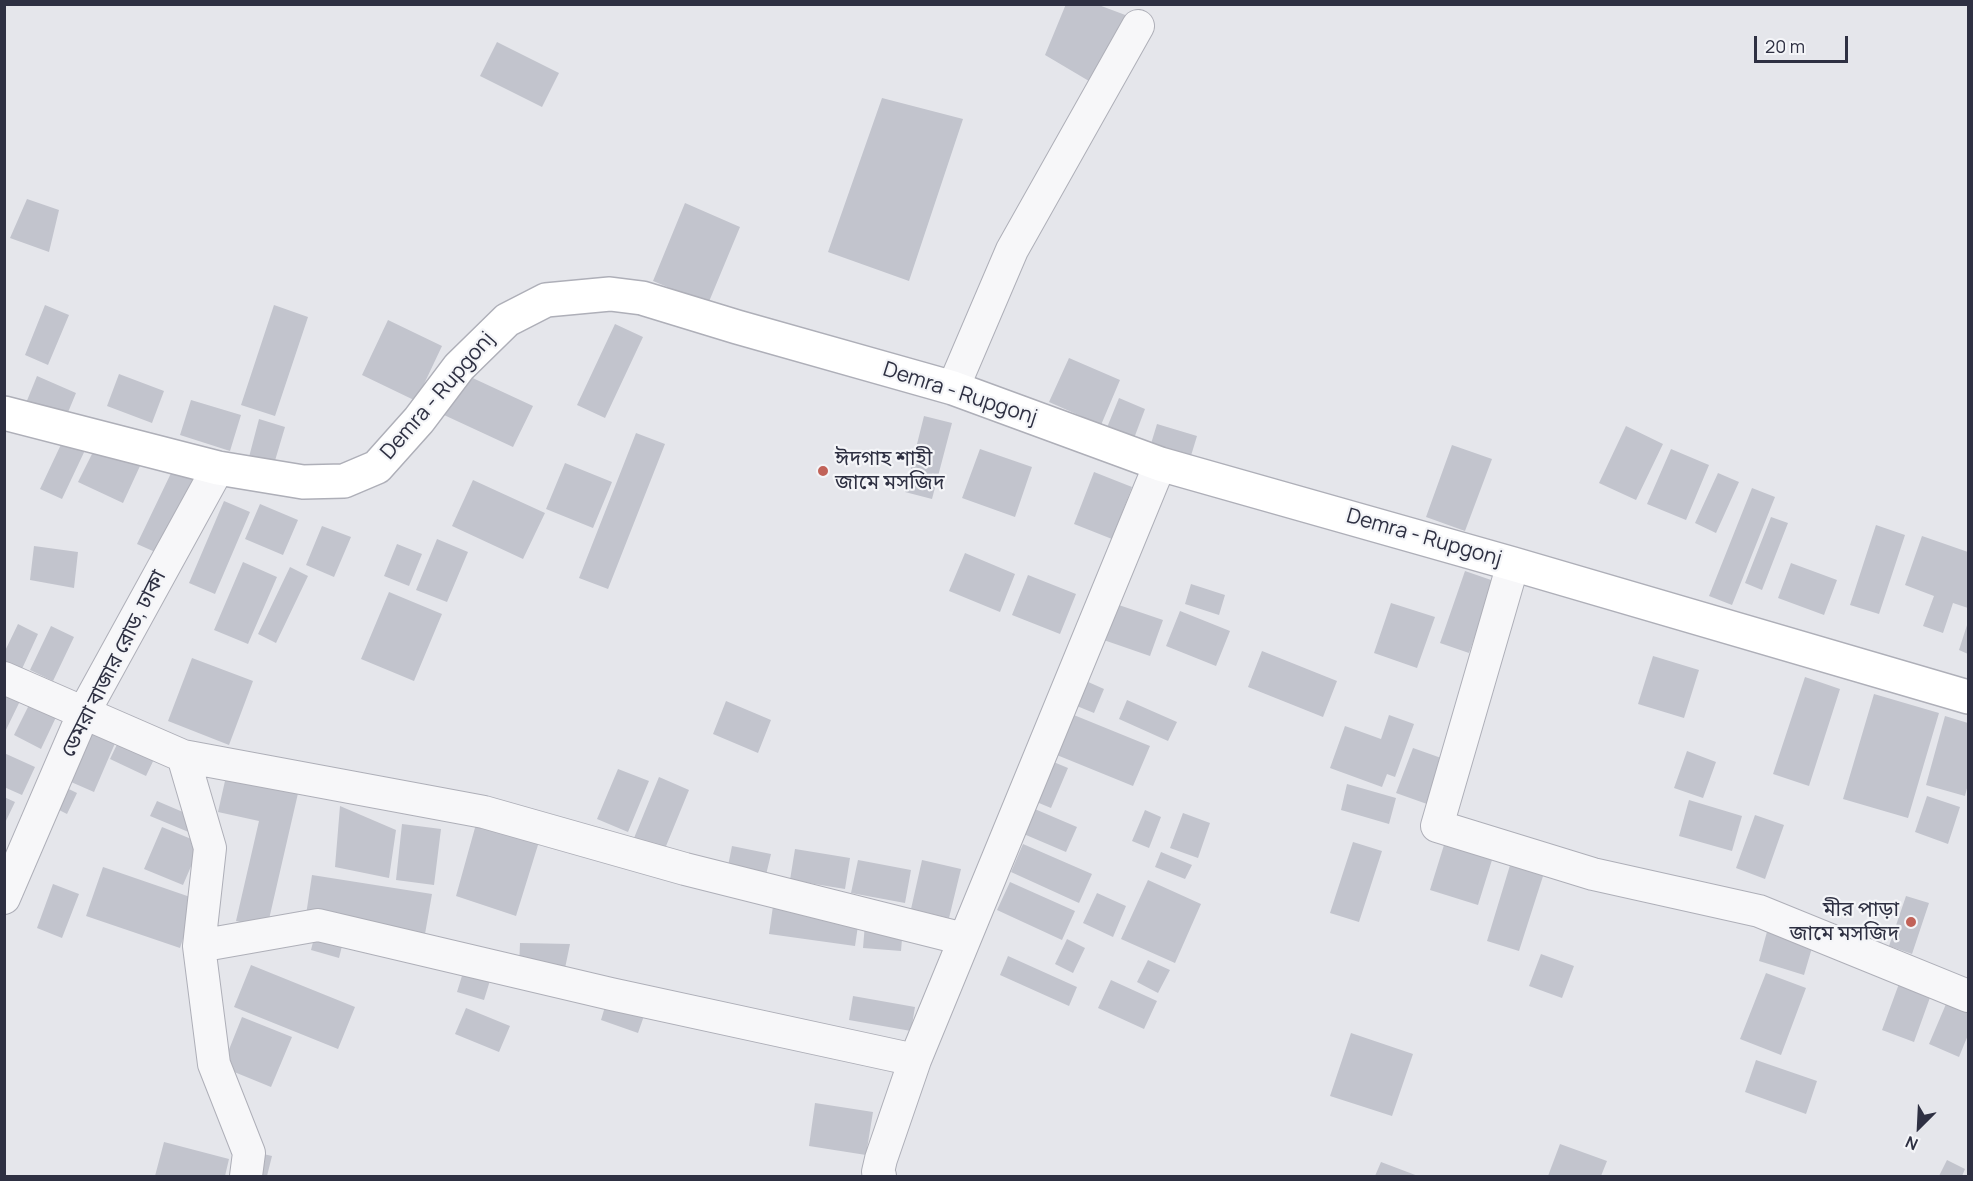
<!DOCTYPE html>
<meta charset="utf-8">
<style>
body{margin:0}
#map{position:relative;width:1973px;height:1181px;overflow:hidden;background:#e5e6eb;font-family:Manrope,sans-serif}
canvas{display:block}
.frame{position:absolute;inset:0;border:6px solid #2e3042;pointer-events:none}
.north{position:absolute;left:1889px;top:1097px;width:60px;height:60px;-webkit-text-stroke:4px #f4f5f8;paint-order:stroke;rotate:204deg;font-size:16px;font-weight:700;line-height:24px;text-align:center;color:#2e3042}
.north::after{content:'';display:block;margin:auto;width:21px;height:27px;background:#2e3042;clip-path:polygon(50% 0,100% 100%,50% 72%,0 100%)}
.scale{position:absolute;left:1754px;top:36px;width:94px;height:27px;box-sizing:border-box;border:3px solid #2e3042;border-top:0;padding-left:8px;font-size:18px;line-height:21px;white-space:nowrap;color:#2e3042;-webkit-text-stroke:4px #f4f5f8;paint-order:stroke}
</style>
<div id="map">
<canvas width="1973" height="1181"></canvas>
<div class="frame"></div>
<div class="north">N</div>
<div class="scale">20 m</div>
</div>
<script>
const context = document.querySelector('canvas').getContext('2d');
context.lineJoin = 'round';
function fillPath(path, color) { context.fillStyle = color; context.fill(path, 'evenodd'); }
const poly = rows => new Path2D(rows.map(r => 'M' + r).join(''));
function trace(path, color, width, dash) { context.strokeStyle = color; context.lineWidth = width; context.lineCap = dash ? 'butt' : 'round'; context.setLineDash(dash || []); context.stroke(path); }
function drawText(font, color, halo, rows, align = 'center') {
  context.font = font + ' Manrope,"Noto Sans Bengali",sans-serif'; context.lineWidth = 4.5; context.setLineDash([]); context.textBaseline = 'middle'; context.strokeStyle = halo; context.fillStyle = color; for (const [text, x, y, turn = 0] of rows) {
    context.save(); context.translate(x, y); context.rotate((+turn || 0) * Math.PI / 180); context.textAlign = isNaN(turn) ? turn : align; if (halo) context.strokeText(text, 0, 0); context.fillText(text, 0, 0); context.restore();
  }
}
const building = poly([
 [1066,4,1096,4,1128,16,1094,84,1045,55],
 [497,42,559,73,542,107,480,76],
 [882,98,963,119,909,281,828,252],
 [27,199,59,210,49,252,10,238],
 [685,203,740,227,708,304,653,281],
 [45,305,69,315,48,365,25,355],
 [274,305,308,317,275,416,241,405],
 [388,320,442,346,416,401,362,375],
 [615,324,643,337,605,418,577,405],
 [1069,358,1120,380,1101,425,1049,402],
 [119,374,164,391,152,423,107,406],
 [464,374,533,406,513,447,444,415],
 [37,376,76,393,64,422,24,408],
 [1119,398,1145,409,1133,441,1106,430],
 [191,400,241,415,230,451,180,435],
 [924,416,952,423,932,499,905,492],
 [259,419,285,427,274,464,249,457],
 [1157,424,1197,436,1190,459,1150,447],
 [1626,426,1663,444,1636,500,1599,483],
 [636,433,665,444,608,589,579,578],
 [65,436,87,446,62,499,40,489],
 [1452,445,1492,459,1465,531,1426,517],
 [96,446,140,466,123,503,78,482],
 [980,449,1032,467,1015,517,962,498],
 [1671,449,1709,465,1686,520,1647,504],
 [565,463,612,482,593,528,546,509],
 [173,469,206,485,171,559,137,544],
 [1094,472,1132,487,1112,539,1074,524],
 [1718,473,1739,482,1716,533,1695,523],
 [473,480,545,513,523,559,452,526],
 [1752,488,1775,497,1732,605,1709,596],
 [224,501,250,512,215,594,189,583],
 [260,504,298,520,283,555,245,539],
 [1771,517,1788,523,1762,590,1745,583],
 [1876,525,1905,535,1879,614,1850,605],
 [322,526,351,537,334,577,306,565],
 [1922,536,1968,552,1968,608,1953,603,1943,633,1923,626,1934,596,1905,585],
 [437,539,468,552,447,602,416,590],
 [397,544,422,554,409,586,384,576],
 [34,546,78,552,74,588,30,580],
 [965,553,1015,574,1000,612,949,591],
 [243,562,277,577,248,644,214,630],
 [1791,563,1837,580,1824,615,1778,598],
 [290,567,308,576,276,643,258,634],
 [1465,571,1494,581,1469,653,1440,643],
 [1028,575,1076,594,1060,634,1012,615],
 [1191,584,1225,595,1219,615,1185,604],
 [389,592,442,614,414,681,361,659],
 [1107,601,1163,620,1150,656,1095,637],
 [1391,603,1435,617,1417,668,1374,653],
 [1180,611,1230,631,1216,666,1166,646],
 [1968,622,1968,654,1959,650],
 [18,624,38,634,21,671,4,663,4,653],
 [51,626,74,637,53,681,30,670],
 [1262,651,1337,681,1323,717,1248,687],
 [1653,656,1699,670,1684,718,1638,704],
 [192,658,253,681,229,745,168,721],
 [1077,677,1104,689,1094,713,1067,702],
 [1805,677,1840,689,1809,786,1773,774],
 [4,693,20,701,4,734],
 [1874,694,1939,713,1908,818,1843,799],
 [1127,700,1177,722,1168,741,1119,719],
 [31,701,58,713,41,749,14,735],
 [726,701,771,720,758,753,713,734],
 [1064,711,1150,746,1133,786,1047,751],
 [1389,715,1414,724,1395,777,1387,774,1382,787,1330,768,1345,726,1381,739],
 [1945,716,1968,723,1968,784,1965,796,1926,785],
 [87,721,119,734,94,792,62,778],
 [122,734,158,751,146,776,110,759],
 [1413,748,1444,759,1427,804,1396,793],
 [1687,751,1716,762,1703,798,1674,788],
 [4,753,35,767,22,795,4,787],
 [1044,758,1068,768,1051,808,1027,798],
 [618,769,649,781,628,832,597,819],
 [227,772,299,789,267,928,236,921,259,821,218,812],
 [44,777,77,793,67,814,35,798],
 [659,777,689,790,664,851,634,838],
 [1347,784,1396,798,1389,824,1341,810],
 [1927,796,1960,807,1948,844,1915,832],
 [4,797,15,802,4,825],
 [483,799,546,819,516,916,456,896],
 [1689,800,1742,816,1732,851,1679,836],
 [157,801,197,818,191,833,150,816],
 [340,806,396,830,389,878,335,867],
 [1030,807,1077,827,1066,852,1019,832],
 [1145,810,1161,817,1149,848,1132,841],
 [1183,813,1210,823,1198,858,1170,848],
 [1755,815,1784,825,1765,879,1736,868],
 [402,824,441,829,434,885,396,880],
 [162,827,201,843,183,885,144,869],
 [1353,842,1382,851,1359,922,1330,913],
 [1023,844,1092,874,1079,903,1011,872],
 [1444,845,1492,860,1478,905,1430,890],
 [732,846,771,854,765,879,727,871],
 [795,849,850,858,845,889,790,880],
 [1161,852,1192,865,1185,879,1155,867],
 [858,860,911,870,905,903,851,893],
 [922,860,961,869,949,918,911,909],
 [1511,862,1544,873,1519,951,1487,941],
 [103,867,196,899,180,948,86,916],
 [312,875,432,894,425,934,306,915],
 [1148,880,1201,904,1175,963,1121,939],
 [1010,882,1075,911,1062,940,997,910],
 [53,884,79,894,62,938,37,928],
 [1097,893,1126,906,1113,937,1083,923],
 [1906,896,1929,903,1912,954,1889,946],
 [773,906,859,919,855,946,769,934],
 [865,924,903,927,901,951,863,948],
 [1768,928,1814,941,1804,975,1759,961],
 [316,930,344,938,339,958,311,950],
 [1067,939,1085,948,1073,973,1055,964],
 [520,943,570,944,563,978,519,968],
 [1541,954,1574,966,1562,998,1529,986],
 [1008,956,1077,987,1069,1006,1000,975],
 [1148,960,1170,970,1158,993,1137,982],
 [251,965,355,1007,338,1049,234,1007],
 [465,966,492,974,484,1000,457,992],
 [1766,973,1806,988,1781,1055,1740,1039],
 [1111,980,1157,1001,1144,1029,1098,1008],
 [1900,981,1932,992,1914,1042,1882,1030],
 [853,996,915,1007,911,1031,849,1020],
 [1949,997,1968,1005,1968,1035,1959,1057,1929,1044],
 [607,1000,645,1013,638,1033,601,1020],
 [466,1008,510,1026,499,1052,455,1034],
 [242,1017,292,1037,271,1087,222,1067],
 [1351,1033,1413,1054,1392,1116,1330,1096],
 [1756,1060,1817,1081,1806,1114,1745,1092],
 [815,1103,873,1112,866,1155,809,1146],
 [164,1142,229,1159,225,1176,155,1176],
 [1560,1144,1607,1161,1601,1176,1548,1176],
 [259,1153,272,1156,267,1176,252,1176],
 [1947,1160,1965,1169,1962,1176,1939,1176],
 [1381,1162,1418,1176,1375,1176]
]);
const street = poly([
 [953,388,1012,250,1138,26],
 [1513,564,1437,826,1593,874,1759,911,1968,996],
 [4,678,183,756,210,848,199,946,214,1064,249,1153,246,1176],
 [183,756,484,812,685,869,964,939],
 [4,898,84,712,218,468],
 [199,946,318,925,611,994,915,1060],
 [880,1176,878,1172,881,1159,915,1060,1160,464]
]);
const secondary = poly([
 [4,413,218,468,303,482,344,481,377,467,419,420,459,367,507,320,546,300,610,294,642,298,737,327,953,388,1160,464,1513,564,1968,697]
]);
const markers = [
 [823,471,6,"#c16258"],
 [1911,922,6,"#c16258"]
];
const streetNames = [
 ["Demra - Rupgonj",960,394,18],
 ["Demra - Rupgonj",438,396,-49],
 ["Demra - Rupgonj",1424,538,16],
 ["ডেমরা বাজার রোড, ঢাকা",114,664,-63]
];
const poiNames = [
 ["ঈদগাহ শাহী",835,459],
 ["জামে মসজিদ",835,483],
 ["মীর পাড়া",1899,910,"right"],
 ["জামে মসজিদ",1899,934,"right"]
];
fillPath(building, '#c2c4cd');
trace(street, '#aeafb8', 34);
trace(secondary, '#aeafb8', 36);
trace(street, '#f7f7f9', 32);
trace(secondary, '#fff', 33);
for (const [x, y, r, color] of markers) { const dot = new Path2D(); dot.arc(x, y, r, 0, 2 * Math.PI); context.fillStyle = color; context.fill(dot); trace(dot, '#f4f5f8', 2); }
drawText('21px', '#2e3042', '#f4f5f8', streetNames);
drawText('21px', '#2e3042', '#f4f5f8', poiNames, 'left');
</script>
